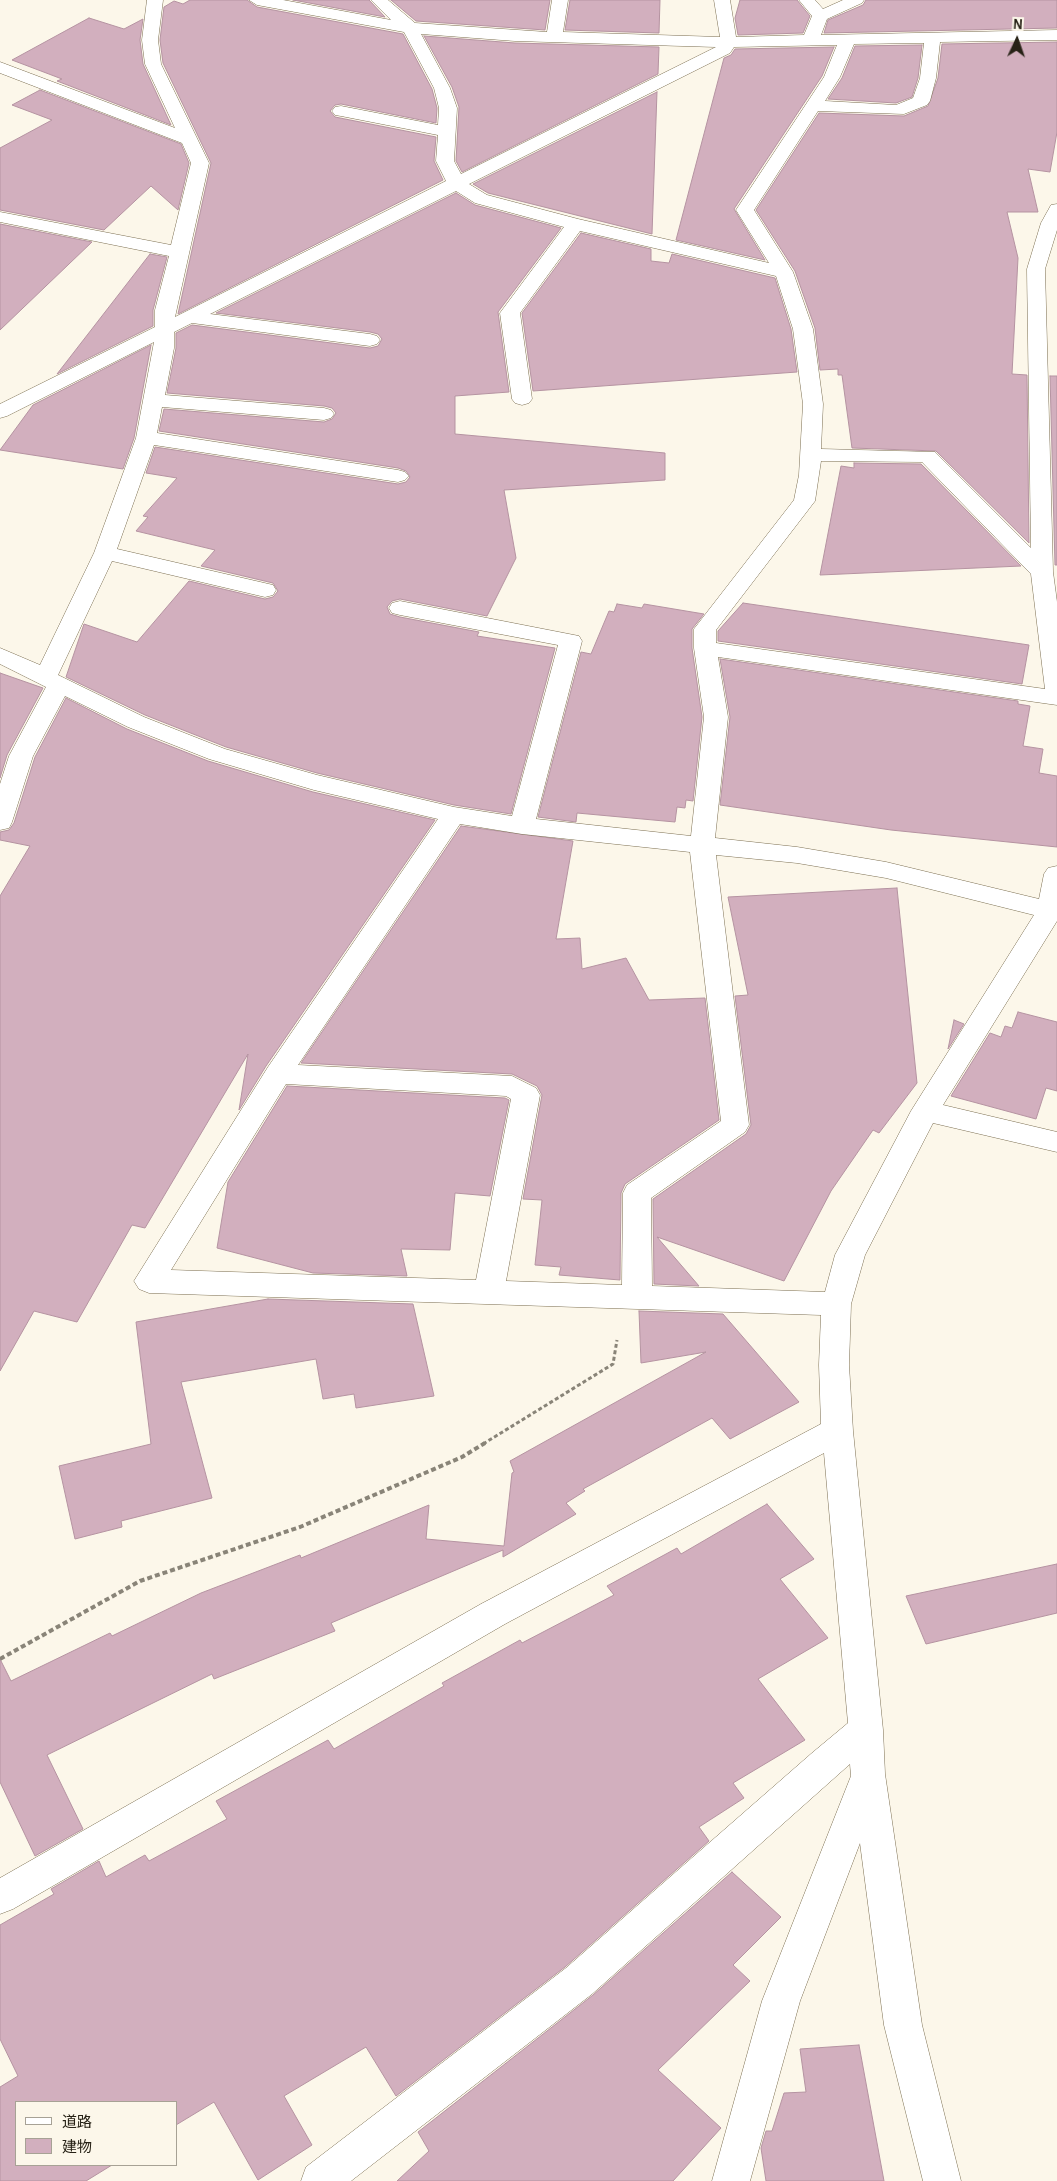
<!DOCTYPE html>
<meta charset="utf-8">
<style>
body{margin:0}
#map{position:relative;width:1057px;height:2181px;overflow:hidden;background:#fcf7ea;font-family:"Alegreya Sans","Noto Sans JP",sans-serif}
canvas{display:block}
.legend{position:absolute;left:15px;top:2101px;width:162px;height:65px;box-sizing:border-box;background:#fcf7ea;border:1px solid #a7a295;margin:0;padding:6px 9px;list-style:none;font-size:15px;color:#272216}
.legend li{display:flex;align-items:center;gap:10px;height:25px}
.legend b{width:25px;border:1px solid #a7a295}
.north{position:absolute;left:992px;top:15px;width:50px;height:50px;-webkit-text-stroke:4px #fcf7ea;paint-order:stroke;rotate:3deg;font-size:14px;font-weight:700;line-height:20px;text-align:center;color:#272216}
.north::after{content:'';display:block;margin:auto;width:18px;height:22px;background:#272216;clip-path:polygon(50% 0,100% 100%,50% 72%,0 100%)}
</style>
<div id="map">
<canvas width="1057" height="2181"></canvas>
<ul class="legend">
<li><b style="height:6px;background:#fff"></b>道路</li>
<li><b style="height:14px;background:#d2afbe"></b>建物</li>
</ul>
<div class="north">N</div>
</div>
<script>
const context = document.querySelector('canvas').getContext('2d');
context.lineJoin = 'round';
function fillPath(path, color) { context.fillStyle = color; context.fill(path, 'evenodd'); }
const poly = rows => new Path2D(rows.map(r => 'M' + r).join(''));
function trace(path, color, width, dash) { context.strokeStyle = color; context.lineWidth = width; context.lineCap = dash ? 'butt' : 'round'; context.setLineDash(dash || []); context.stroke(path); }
const building = poly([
 [190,0,247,0,257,7,403,34,432,89,437,108,436,123,341,104,335,105,330,111,335,117,436,137,434,161,443,180,178,314,211,163,163,63,160,40,164,7,174,1,183,4,190,0],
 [293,0,369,0,385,17,293,0],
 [391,0,550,0,545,30,416,21,391,0],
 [570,0,660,0,659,33,565,30,570,0],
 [740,0,797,0,810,16,803,33,738,35,735,18,740,0],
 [866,0,1057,0,1057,28,824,33,828,20,863,5,866,0],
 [89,18,124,29,143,19,140,40,143,64,171,125,57,81,62,79,12,60,89,18],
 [424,36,515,43,659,47,658,74,462,172,456,161,459,107,452,87,424,36],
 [1057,42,1057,132,1050,172,1028,169,1038,212,1007,212,1018,258,1012,374,1027,375,1029,543,936,451,852,448,842,375,838,375,838,369,820,370,815,328,795,271,756,210,819,113,904,116,928,106,938,78,942,44,1057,42],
 [922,45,918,78,912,97,896,103,828,99,842,78,855,46,922,45],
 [834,47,822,76,734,209,765,260,676,240,724,58,731,55,735,49,834,47],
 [40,90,181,144,189,163,178,210,151,186,104,230,0,210,0,148,52,120,12,105,40,90],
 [657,92,652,234,488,193,473,184,657,92],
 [456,193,475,205,561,228,498,312,509,392,455,396,455,434,665,453,665,480,504,490,516,558,487,616,400,599,392,601,387,607,390,614,400,617,479,632,477,636,555,648,511,814,454,805,317,773,226,747,145,715,66,677,84,624,137,642,189,581,265,599,273,597,278,591,273,583,201,566,215,550,136,531,148,517,143,516,177,478,146,473,155,447,398,484,406,482,410,477,406,471,398,468,159,431,164,409,324,422,332,419,336,413,332,408,324,406,167,393,176,348,176,333,192,325,370,348,378,346,382,339,378,334,370,332,216,313,456,193],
 [0,224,92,242,0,330,0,224],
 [581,233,651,249,651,261,669,263,672,254,775,278,791,329,797,372,533,391,522,313,581,233],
 [150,254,167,257,153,310,153,326,57,374,150,254],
 [151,345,134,438,123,469,0,450,33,405,151,345],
 [1050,376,1057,376,1057,565,1055,565,1050,376],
 [854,463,921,464,1021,566,820,575,841,466,854,468,854,463],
 [743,603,1029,645,1022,684,718,641,718,631,743,603],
 [617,604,642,608,644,604,704,614,692,629,692,648,702,717,693,801,686,800,685,808,677,807,675,822,577,813,576,822,538,817,581,652,591,654,609,611,614,612,617,604],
 [720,659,1018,701,1018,704,1030,706,1023,746,1043,749,1039,773,1057,776,1057,847,891,830,720,805,730,717,720,659],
 [0,673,43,688,7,755,0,778,0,673],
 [66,698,127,729,208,761,313,792,435,820,266,1066,239,1110,248,1054,145,1228,132,1225,77,1322,34,1311,0,1371,0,896,30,846,0,840,0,832,9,830,14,823,35,757,66,698],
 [461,826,573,841,556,939,580,938,582,969,626,958,649,1000,705,998,719,1120,625,1184,621,1193,620,1280,559,1275,561,1267,535,1265,542,1200,523,1199,542,1095,537,1086,512,1074,301,1063,461,826],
 [897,888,917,1083,879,1133,873,1130,831,1191,784,1281,657,1237,699,1286,654,1284,653,1199,746,1134,751,1125,735,996,748,995,728,897,897,888],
 [1018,1012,1057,1022,1057,1091,1046,1088,1036,1119,951,1096,990,1033,1001,1037,1005,1026,1012,1028,1018,1012],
 [954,1020,964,1024,948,1049,954,1020],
 [287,1086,505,1098,509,1100,490,1196,455,1193,450,1250,401,1249,407,1276,313,1273,217,1248,228,1182,287,1086],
 [268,1299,413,1304,434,1396,356,1408,354,1394,323,1399,316,1359,181,1382,212,1498,121,1521,122,1527,75,1539,59,1466,151,1444,136,1322,268,1299],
 [639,1311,723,1314,799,1402,730,1439,712,1418,583,1489,585,1491,566,1503,576,1514,503,1557,503,1550,331,1623,335,1631,214,1679,212,1674,47,1755,83,1829,35,1856,0,1782,0,1659,11,1681,110,1633,112,1636,201,1593,300,1555,301,1558,429,1505,426,1539,504,1546,512,1473,514,1472,510,1461,706,1352,641,1363,639,1311],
 [767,1504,814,1559,780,1579,828,1638,758,1679,805,1740,733,1783,744,1798,699,1827,709,1841,565,1967,396,2096,366,2047,284,2096,312,2145,258,2180,214,2102,176,2125,176,2102,16,2102,16,2165,112,2165,86,2181,0,2181,0,2087,18,2076,0,2039,0,1925,54,1894,51,1889,99,1861,106,1877,145,1855,149,1861,227,1819,216,1801,328,1740,334,1749,444,1686,442,1683,520,1640,522,1643,614,1595,607,1586,677,1548,681,1554,767,1504],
 [1057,1564,1057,1613,926,1644,906,1596,1057,1564],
 [732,1872,781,1917,733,1965,750,1981,658,2070,721,2128,673,2181,397,2181,429,2151,418,2132,593,1995,732,1872],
 [859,2045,884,2181,766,2181,761,2148,766,2131,772,2131,784,2093,806,2092,800,2049,859,2045]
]);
const pathFar1 = poly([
 [483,1444,613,1364,617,1340]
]);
const path = poly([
 [0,1659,140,1581,300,1527,462,1457,485,1443]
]);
const minor = poly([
 [147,0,163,0,158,40,161,64,209,163,175,317,446,181,436,161,438,135,341,116,335,115,332,111,335,107,341,106,438,125,439,108,434,88,404,32,257,5,249,0,283,0,391,20,371,0,388,0,415,23,547,32,552,0,568,0,563,32,720,37,714,0,730,0,736,37,804,35,812,16,799,0,815,0,823,9,843,0,864,0,862,3,827,19,821,35,1057,30,1057,40,940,42,936,78,930,101,927,105,904,114,818,111,754,210,793,272,813,329,823,404,821,449,935,452,1031,548,1027,269,1041,223,1051,205,1057,204,1057,230,1045,269,1053,572,1057,602,1057,705,718,657,728,717,715,838,797,847,886,862,1039,899,1044,874,1048,868,1057,866,1057,921,943,1105,1057,1132,1057,1152,933,1123,865,1255,851,1304,849,1365,853,1431,883,1730,885,1774,922,2025,961,2181,923,2181,884,2025,860,1843,800,2001,750,2181,712,2181,762,2001,851,1776,850,1764,592,1994,351,2181,301,2181,306,2167,566,1968,812,1753,848,1723,824,1453,505,1624,13,1909,0,1914,0,1878,481,1604,821,1424,819,1365,821,1315,149,1293,139,1289,134,1281,268,1067,438,819,314,790,209,759,128,727,65,696,33,756,12,822,9,828,0,830,0,784,9,756,46,687,0,664,0,648,40,665,94,553,136,438,154,342,7,416,0,418,0,404,155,327,155,310,169,256,0,222,0,212,171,245,191,163,182,143,0,73,0,62,175,128,145,64,142,40,147,0],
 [421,34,515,41,716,47,461,174,454,161,457,108,450,88,421,34],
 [924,43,920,78,913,98,896,105,825,101,840,77,854,44,924,43],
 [837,45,824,77,736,210,769,263,578,219,487,195,469,184,730,53,734,47,837,45],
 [456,191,475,203,564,227,500,313,512,399,515,403,522,405,529,403,532,399,520,313,580,231,776,276,793,329,803,404,799,475,794,500,694,629,694,648,704,717,691,836,536,819,582,641,579,636,400,601,392,603,389,608,392,613,400,615,558,645,512,816,454,807,317,775,225,749,144,717,58,675,112,561,265,597,273,595,276,590,273,585,117,549,154,445,398,482,405,480,409,476,405,472,398,470,157,433,162,407,324,420,331,418,334,414,331,410,324,408,165,395,174,348,174,332,192,323,370,346,377,344,380,340,377,336,370,334,210,314,456,191],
 [821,461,922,462,1031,574,1045,689,716,643,716,630,815,501,821,461],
 [460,824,522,834,690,852,721,1121,627,1185,623,1193,622,1285,506,1281,540,1095,536,1088,512,1076,298,1065,460,824],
 [716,855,797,863,886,878,1034,915,911,1111,835,1255,825,1292,652,1286,651,1198,745,1132,749,1125,716,855],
 [286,1084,506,1096,511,1099,476,1280,171,1270,286,1084]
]);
fillPath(building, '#d2afbe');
trace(building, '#b593a1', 1);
trace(minor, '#7d7053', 1);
trace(pathFar1, '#898478', 3, [4, 2.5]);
trace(path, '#898478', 4, [5, 3]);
fillPath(minor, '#fff');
</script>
